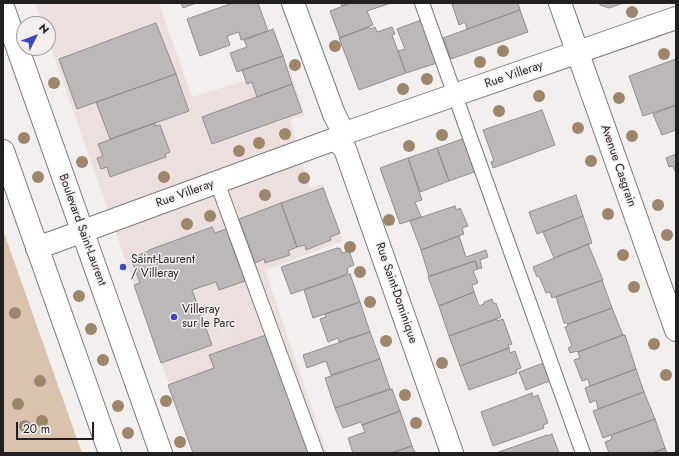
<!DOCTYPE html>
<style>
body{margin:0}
#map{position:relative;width:679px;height:456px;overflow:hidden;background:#f4efef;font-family:Jost,sans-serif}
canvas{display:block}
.frame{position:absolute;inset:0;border:4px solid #211f1f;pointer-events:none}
.north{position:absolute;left:16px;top:16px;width:40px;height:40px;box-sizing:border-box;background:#f4efef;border:1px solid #a09c9c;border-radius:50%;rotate:48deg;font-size:11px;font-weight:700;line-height:16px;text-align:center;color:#211f1f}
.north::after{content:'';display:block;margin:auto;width:14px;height:18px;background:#3f4abe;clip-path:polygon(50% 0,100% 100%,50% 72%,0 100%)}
.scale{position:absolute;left:16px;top:422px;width:78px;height:18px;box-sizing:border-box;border:2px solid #211f1f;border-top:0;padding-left:5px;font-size:12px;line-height:14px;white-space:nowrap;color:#211f1f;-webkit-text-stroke:3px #f4efef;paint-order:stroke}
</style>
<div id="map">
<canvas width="679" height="456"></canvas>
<div class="frame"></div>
<div class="north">N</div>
<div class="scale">20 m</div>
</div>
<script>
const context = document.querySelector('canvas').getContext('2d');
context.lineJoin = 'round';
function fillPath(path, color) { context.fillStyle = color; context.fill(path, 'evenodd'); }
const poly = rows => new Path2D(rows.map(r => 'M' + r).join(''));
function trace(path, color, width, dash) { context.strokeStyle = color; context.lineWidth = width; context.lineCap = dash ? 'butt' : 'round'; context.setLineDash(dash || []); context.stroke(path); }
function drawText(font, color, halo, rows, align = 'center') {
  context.font = font + ' Jost,sans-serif'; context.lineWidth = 3; context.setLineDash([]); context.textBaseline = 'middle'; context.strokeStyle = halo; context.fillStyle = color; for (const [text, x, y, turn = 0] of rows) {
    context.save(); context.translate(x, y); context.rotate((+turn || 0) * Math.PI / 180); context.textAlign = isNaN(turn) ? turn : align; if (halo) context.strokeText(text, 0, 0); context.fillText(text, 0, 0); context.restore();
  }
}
const built = poly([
 [35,3,159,3,192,97,289,67,305,115,290,120,310,188,323,184,343,241,265,270,327,453,193,453,48,39,48,24,43,24]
]);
const green = poly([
 [3,230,82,453,3,453]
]);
const building = poly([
 [181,3,196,3,183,8,181,3],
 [233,3,258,3,268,31,241,40,239,32,227,36,230,45,200,56,187,19,233,3],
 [340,3,351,3,342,6,340,3],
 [351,3,391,3,367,11,373,25,340,38,330,11,351,3],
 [455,3,518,3,520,10,467,29,465,22,459,25,452,4,455,3],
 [599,3,623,3,609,8,600,5,599,3],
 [520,10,528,32,451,59,443,38,520,10],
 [421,20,437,63,406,73,398,51,405,49,397,29,421,20],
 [156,23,176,74,77,109,59,59,156,23],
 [369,27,370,29,375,27,377,32,392,27,395,34,392,35,406,73,359,90,339,38,369,27],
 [273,29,283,56,237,72,230,53,247,47,244,40,273,29],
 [283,56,292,84,257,97,252,82,247,84,242,70,283,56],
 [676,59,676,105,643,116,629,76,676,59],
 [176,74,189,111,110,139,96,102,176,74],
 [292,84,302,112,212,144,202,117,292,84],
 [676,105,676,130,662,135,653,114,676,105],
 [542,110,555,145,493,168,491,162,494,161,483,130,542,110],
 [155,123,155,126,160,125,170,152,165,154,166,157,110,177,107,167,101,169,97,158,103,156,98,144,155,123],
 [465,138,477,171,449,181,437,148,465,138],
 [437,148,449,181,420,192,408,158,437,148],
 [676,154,676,174,673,166,669,167,666,158,676,154],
 [408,158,422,200,415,202,421,217,400,224,380,168,408,158],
 [323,188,340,233,330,237,331,240,306,250,305,245,297,247,281,203,323,188],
 [576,195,583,216,537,234,529,212,576,195],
 [281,203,297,247,288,251,290,255,265,263,264,259,255,263,239,219,281,203],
 [455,206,456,210,460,208,461,210,468,226,462,228,464,234,421,250,410,221,455,206],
 [583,216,592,243,554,258,543,232,583,216],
 [212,227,215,233,226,229,245,281,219,290,216,282,192,290,212,345,161,363,134,285,140,283,131,258,149,251,149,250,212,227],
 [459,236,466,257,486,250,488,257,480,260,482,268,478,269,475,261,429,276,421,250,459,236],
 [588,244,603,280,552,298,550,292,546,293,539,276,537,277,533,267,588,244],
 [337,248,337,249,340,248,342,253,349,251,354,265,347,268,348,273,345,274,345,275,291,294,281,267,337,248],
 [475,261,478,269,473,271,478,283,472,285,474,292,439,306,428,277,475,261],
 [350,274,360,302,313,318,304,290,350,274],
 [602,280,612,308,568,324,567,323,564,323,556,297,602,280],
 [474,292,479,306,484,304,484,302,492,299,494,304,496,303,501,317,449,336,439,306,474,292],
 [360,302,370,332,339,342,338,338,328,342,320,319,326,317,325,314,360,302],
 [612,308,623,335,578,352,577,351,570,353,568,348,572,346,565,327,567,327,568,324,612,308],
 [497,319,497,321,503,319,512,344,508,345,509,348,460,366,449,336,497,319],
 [370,332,380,359,331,375,326,361,307,368,303,355,370,332],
 [266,335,309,453,193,453,168,385,214,368,209,355,266,335],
 [623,335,625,335,636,369,590,386,588,379,582,381,574,360,580,358,578,352,623,335],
 [509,348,510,353,515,351,521,368,516,370,517,373,469,390,460,366,509,348],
 [380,359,390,389,335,408,325,378,380,359],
 [546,362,552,380,526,390,519,372,546,362],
 [636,369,644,392,598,409,596,400,590,403,585,388,636,369],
 [392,389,400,411,362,425,361,422,343,428,335,408,392,389],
 [644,392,655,419,603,438,593,411,644,392],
 [532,393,533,397,538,395,548,423,543,425,544,428,493,446,481,412,532,393],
 [400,411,412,446,391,453,353,453,348,438,365,432,362,425,400,411],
 [655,419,665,448,652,453,609,453,605,442,612,439,611,435,655,419],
 [552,434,559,453,496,453,547,435,547,436,552,434],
 [412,446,415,453,391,453,412,446],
 [665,448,667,453,652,453,665,448]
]);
const service = poly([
 [422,3,583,453],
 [217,182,316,453]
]);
const minor = poly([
 [293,3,334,114,340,126,344,130,351,131,676,18],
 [560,3,676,330],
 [37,248,332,140,339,143,345,149,452,453]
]);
const secondary = poly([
 [3,7,161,453],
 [3,151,110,453]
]);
const trees = [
 [632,12],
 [335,46],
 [503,51],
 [664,54],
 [480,62],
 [295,65],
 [427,79],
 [54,83],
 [403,89],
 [539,96],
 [619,98],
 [499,111],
 [578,128],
 [285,134],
 [442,135],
 [632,136],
 [24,138],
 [259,143],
 [409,146],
 [239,151],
 [591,161],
 [82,162],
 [38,177],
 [164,177],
 [304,178],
 [265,195],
 [658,205],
 [608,214],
 [210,216],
 [389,220],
 [187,224],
 [667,235],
 [350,247],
 [623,255],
 [360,272],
 [634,287],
 [79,296],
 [370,302],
 [15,313],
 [91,329],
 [386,341],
 [654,344],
 [103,360],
 [442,363],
 [666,375],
 [40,381],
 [405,395],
 [166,401],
 [18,404],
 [118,406],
 [42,421],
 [416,423],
 [25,426],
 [128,433],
 [180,442]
];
const markers = [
 [123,267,4,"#3f4abe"],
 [174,317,4,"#3f4abe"]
];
const streetNames = [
 ["Rue Villeray",514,75,-19],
 ["Avenue Casgrain",618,166,71],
 ["Rue Villeray",185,194,-20],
 ["Boulevard Saint-Laurent",82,230,70],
 ["Rue Saint-Dominique",396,293,71]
];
const poiNames = [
 ["Saint-Laurent",131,260],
 ["/ Villeray",131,274],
 ["Villeray",182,310],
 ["sur le Parc",182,324]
];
fillPath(built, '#eddfde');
fillPath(green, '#dac3ae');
fillPath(building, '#bcb8b9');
trace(building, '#918d8e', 1);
trace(service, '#7d7979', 16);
trace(minor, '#7d7979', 24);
trace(secondary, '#7d7979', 24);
trace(service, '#fff', 14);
trace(minor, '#fff', 22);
trace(secondary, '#fff', 22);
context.fillStyle = '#9e866c';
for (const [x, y] of trees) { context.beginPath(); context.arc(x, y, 6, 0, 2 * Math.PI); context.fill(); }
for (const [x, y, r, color] of markers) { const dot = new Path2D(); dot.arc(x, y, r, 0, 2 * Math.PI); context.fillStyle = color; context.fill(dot); trace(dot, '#f4efef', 1.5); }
drawText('12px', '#211f1f', '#f4efef', streetNames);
drawText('12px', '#211f1f', '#f4efef', poiNames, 'left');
</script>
